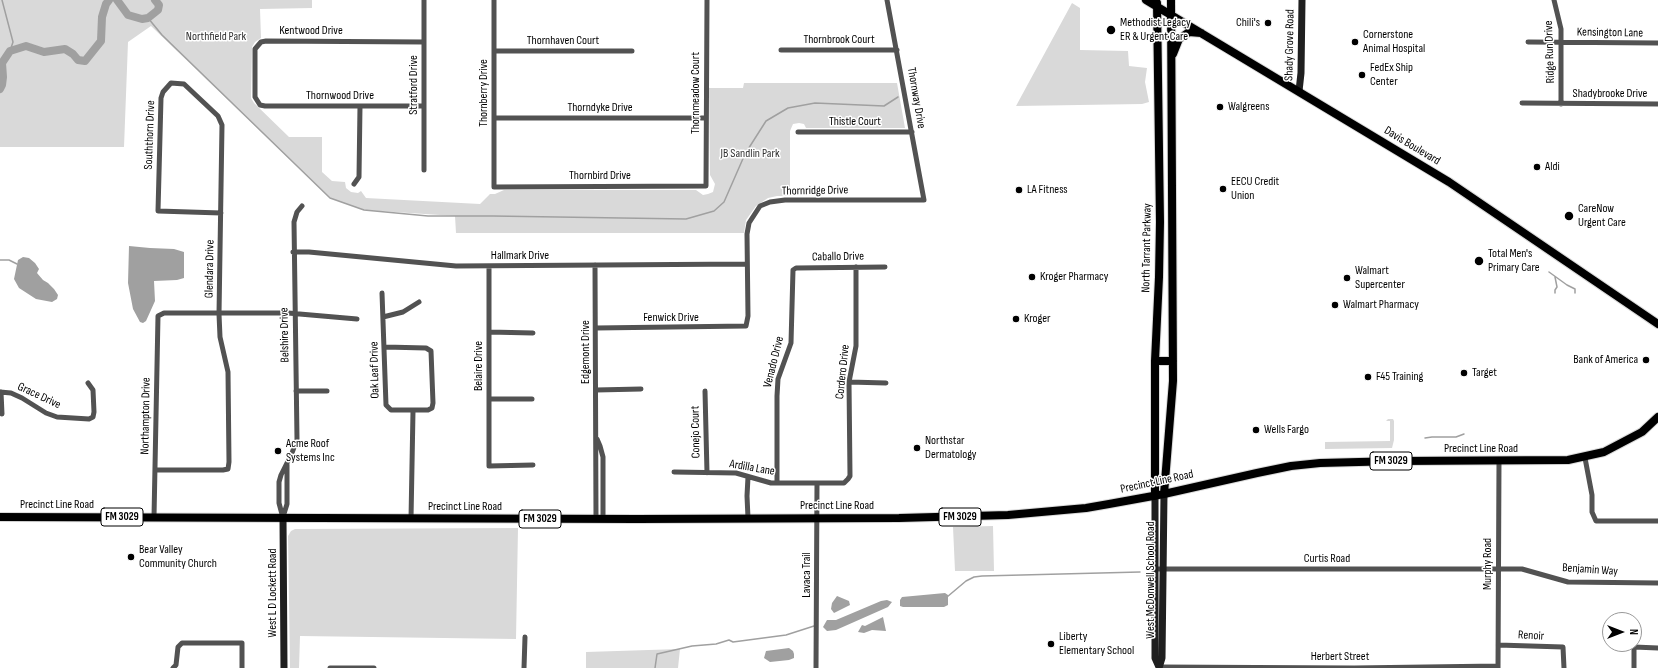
<!DOCTYPE html>
<style>
body{margin:0}
#map{position:relative;width:1658px;height:668px;overflow:hidden;background:#fff;font-family:"Sofia Sans Condensed",sans-serif}
canvas{display:block}
.north{position:absolute;left:1602px;top:612px;width:40px;height:40px;box-sizing:border-box;background:#fff;border:1px solid #999;border-radius:50%;rotate:90deg;font-size:11px;font-weight:700;line-height:16px;text-align:center;color:#000}
.north::after{content:'';display:block;margin:auto;width:14px;height:18px;background:#000;clip-path:polygon(50% 0,100% 100%,50% 72%,0 100%)}
</style>
<div id="map">
<canvas width="1658" height="668"></canvas>
<div class="north">N</div>
</div>
<script>
const g = document.querySelector('canvas').getContext('2d');
g.lineJoin = 'round';
function fillPath(path, color) { g.fillStyle = color; g.fill(path, 'evenodd'); }
const poly = rows => new Path2D(rows.map(r => 'M' + r).join(''));
function strokePath(path, color, width, dash) { g.strokeStyle = color; g.lineWidth = width; g.lineCap = dash ? 'butt' : 'round'; g.setLineDash(dash || []); g.stroke(path); }
function label(font, color, halo, rows, align = 'center') {
  g.font = font + ' "Sofia Sans Condensed",sans-serif'; g.lineWidth = 3; g.setLineDash([]); g.textBaseline = 'middle'; g.strokeStyle = halo; g.fillStyle = color; for (const [text, x, y, turn = 0] of rows) {
    g.save(); g.translate(x, y); g.rotate((+turn || 0) * Math.PI / 180); g.textAlign = isNaN(turn) ? turn : align; if (halo) g.strokeText(text, 0, 0); g.fillText(text, 0, 0); g.restore();
  }
}
const green = poly([
 [0,0,312,0,312,8,260,9,261,38,255,42,252,47,251,98,254,103,289,137,322,137,322,172,332,181,345,182,346,188,351,192,358,193,361,191,366,198,480,204,490,194,495,194,504,190,696,190,703,195,708,194,713,192,715,184,710,175,709,88,743,88,744,83,897,83,905,128,806,128,804,124,799,123,793,124,790,131,790,196,777,196,768,198,756,206,746,220,744,233,456,233,455,216,364,210,330,198,151,26,128,42,124,147,0,147],
 [1072,3,1080,8,1080,50,1128,51,1129,66,1147,68,1145,82,1149,102,1142,104,1016,106],
 [1388,419,1393,419,1394,421,1394,440,1392,448,1325,449,1325,442,1390,441,1390,421,1386,421],
 [993,526,994,571,955,571,953,527],
 [518,528,516,639,300,636,299,668,290,668,288,536,291,531,295,529],
 [680,649,678,668,586,668,586,652]
]);
const water = poly([
 [129,246,150,248,174,249,184,252,184,278,177,280,154,281,155,301,146,321,143,323,140,322,133,309,128,283],
 [23,257,29,258,35,263,39,269,37,273,43,280,48,283,54,289,58,295,57,299,52,302,36,299,19,288,14,279,18,260],
 [945,593,948,595,948,605,944,607,903,607,900,606,900,600,902,597],
 [837,596,849,601,850,605,834,613,831,609,832,603],
 [887,600,892,602,888,607,836,630,827,631,823,627,827,620,836,620,881,601],
 [883,617,886,631,872,630,864,633,858,632,862,625,865,626],
 [789,648,793,651,794,654,794,658,789,660,770,662,764,658,766,651]
]);
const stream = poly([
 [2,0,13,42,10,51],
 [148,18,162,35,330,198,364,210,428,216,493,216,686,219,714,211,724,202,745,154,766,121,788,108,815,103,884,106,898,97],
 [0,260,9,260,17,264],
 [1549,272,1567,285,1575,289,1575,293],
 [1555,293,1555,290,1557,287,1555,277],
 [1425,438,1432,437,1456,437,1464,434],
 [947,597,966,581,974,577,982,576,1140,572],
 [655,668,657,654,692,646,716,644,729,640,733,642,786,635,814,626]
]);
const river = poly([
 [117,0,128,15,142,19,148,18,158,10,159,5,155,0],
 [0,89,2,85,3,77,2,63,10,51,26,46,44,52,65,49,73,54,78,60,85,61,101,41,102,17,106,4,109,0]
]);
const street = poly([
 [424,0,424,170],
 [494,0,494,187,706,186,707,0],
 [1554,0,1561,29,1561,104],
 [424,42,266,41,261,42,255,49,255,97,260,105,265,106,424,106],
 [1528,42,1658,43],
 [781,50,897,50],
 [494,51,632,51],
 [1522,103,1658,104],
 [494,118,706,118],
 [798,132,912,132],
 [354,184,359,177,360,106],
 [293,252,309,252,456,266,747,264],
 [595,265,596,518],
 [489,266,489,466,533,465],
 [382,293,386,405,391,410,428,410,432,408,433,403,431,351,426,348,385,347],
 [383,317,403,312,419,302],
 [596,328,746,326,748,316,747,234,749,223,760,206,770,202,785,200,924,200,887,0],
 [489,332,533,333],
 [849,382,886,383],
 [596,390,641,389],
 [296,391,327,391],
 [705,391,707,473],
 [0,392,11,393,22,398,46,413,57,417,89,419,93,417,94,412,93,390,88,383],
 [1,392,2,414],
 [489,399,532,399],
 [597,439,600,446,603,457,603,518],
 [1585,458,1592,495,1592,512,1596,521,1658,521],
 [155,470,223,470,228,469,229,462,228,372,220,337,219,314,222,125,218,116,184,84,171,83,163,92,161,98,158,211,221,213],
 [674,472,736,473,771,483,844,483,848,479,850,476,849,382,856,346,856,267],
 [777,483,777,396,778,379,791,343,793,270,796,268,885,267],
 [154,517,158,316,164,313,288,313,357,319],
 [283,517,287,504,287,465],
 [283,518,279,503,279,482,281,475,292,453,297,439,294,222,297,212,302,206],
 [748,518,747,496,748,477],
 [411,519,413,411],
 [1156,569,1522,569,1568,582,1658,583],
 [1498,645,1563,647,1564,668],
 [1159,667,1354,668,1498,666],
 [173,668,176,665,178,647,182,643,242,643,242,668],
 [330,668,374,668],
 [524,668,525,637],
 [816,668,817,483],
 [1498,668,1499,461],
 [1634,668,1634,647,1658,648]
]);
const secondary = poly([
 [1299,91,1301,73,1302,0],
 [1155,496,1155,658,1159,667],
 [283,518,284,668],
 [1159,668,1162,658,1164,494]
]);
const primary = poly([
 [1146,0,1449,182,1658,324],
 [1173,54,1179,39,1189,32,1201,33],
 [1155,361,1173,361],
 [1164,494,1173,381,1171,0],
 [1155,496,1155,361,1159,277,1160,222,1157,3],
 [0,517,637,519,899,518,1008,515,1086,508,1109,504,1164,494,1257,473,1291,466,1320,463,1398,461,1568,460,1604,452,1642,432,1658,417]
]);
const markers = [
 [1268,23,4,"#000"],
 [1111,30,5,"#000"],
 [1355,42,4,"#000"],
 [1362,75,4,"#000"],
 [1220,107,4,"#000"],
 [1537,167,4,"#000"],
 [1223,189,4,"#000"],
 [1019,190,4,"#000"],
 [1569,216,5,"#000"],
 [1479,261,5,"#000"],
 [1032,277,4,"#000"],
 [1347,278,4,"#000"],
 [1335,305,4,"#000"],
 [1016,319,4,"#000"],
 [1646,360,4,"#000"],
 [1464,373,4,"#000"],
 [1368,377,4,"#000"],
 [1256,430,4,"#000"],
 [917,448,4,"#000"],
 [278,451,4,"#000"],
 [131,557,4,"#000"],
 [1051,644,4,"#000"]
];
const shields = [
 [1391,461,42],
 [122,517,42],
 [960,517,42],
 [540,519,42]
];
const shieldNames = [
 ["FM 3029",1391,461],
 ["FM 3029",122,517],
 ["FM 3029",960,517],
 ["FM 3029",540,519]
];
const poiNames = [
 ["Methodist Legacy",1120,23],
 ["ER & Urgent Care",1120,37],
 ["Chili's",1260,23,"right"],
 ["Cornerstone",1363,35],
 ["Animal Hospital",1363,49],
 ["FedEx Ship",1370,68],
 ["Center",1370,82],
 ["Walgreens",1228,107],
 ["Aldi",1545,167],
 ["EECU Credit",1231,182],
 ["Union",1231,196],
 ["LA Fitness",1027,190],
 ["CareNow",1578,209],
 ["Urgent Care",1578,223],
 ["Total Men's",1488,254],
 ["Primary Care",1488,268],
 ["Walmart",1355,271],
 ["Supercenter",1355,285],
 ["Kroger Pharmacy",1040,277],
 ["Walmart Pharmacy",1343,305],
 ["Kroger",1024,319],
 ["Bank of America",1638,360,"right"],
 ["Target",1472,373],
 ["F45 Training",1376,377],
 ["Wells Fargo",1264,430],
 ["Northstar",925,441],
 ["Dermatology",925,455],
 ["Acme Roof",286,444],
 ["Systems Inc",286,458],
 ["Bear Valley",139,550],
 ["Community Church",139,564],
 ["Liberty",1059,637],
 ["Elementary School",1059,651]
];
const streetNames = [
 ["Kentwood Drive",311,31],
 ["Kensington Lane",1610,33,1],
 ["Thornbrook Court",839,40],
 ["Thornhaven Court",563,41],
 ["Shady Grove Road",1290,45,-89],
 ["Ridge Run Drive",1550,52,-92],
 ["Stratford Drive",414,85,-90],
 ["Thornberry Drive",484,93,-90],
 ["Thornmeadow Court",696,93,-90],
 ["Shadybrooke Drive",1610,94],
 ["Thornwood Drive",340,96],
 ["Thornway Drive",916,98,80],
 ["Thorndyke Drive",600,108],
 ["Thistle Court",855,122],
 ["Souththorn Drive",150,135,-88],
 ["Davis Boulevard",1412,146,31],
 ["Thornbird Drive",600,176],
 ["Thornridge Drive",815,191,-1],
 ["North Tarrant Parkway",1147,248,-89],
 ["Hallmark Drive",520,256],
 ["Caballo Drive",838,257,-1],
 ["Glendara Drive",210,269,-89],
 ["Fenwick Drive",671,318],
 ["Belshire Drive",285,335,-91],
 ["Edgemont Drive",586,352,-90],
 ["Venado Drive",774,362,-76],
 ["Belaire Drive",479,366,-90],
 ["Oak Leaf Drive",375,370,-91],
 ["Cordero Drive",843,372,-84],
 ["Grace Drive",39,396,25],
 ["Northampton Drive",146,416,-89],
 ["Conejo Court",696,432,-91],
 ["Precinct Line Road",1481,449],
 ["Ardilla Lane",752,468,10],
 ["Precinct Line Road",1157,482,-12],
 ["Precinct Line Road",57,505],
 ["Precinct Line Road",837,506],
 ["Precinct Line Road",465,507],
 ["Curtis Road",1327,559],
 ["Murphy Road",1488,564,-90],
 ["Benjamin Way",1590,570,4],
 ["Lavaca Trail",807,575,-90],
 ["West McDonwell School Road",1151,580,-90],
 ["West L D Lockett Road",273,593,-90],
 ["Renoir",1531,636,3],
 ["Herbert Street",1340,657]
];
const parkNames = [
 ["Northfield Park",216,37],
 ["JB Sandlin Park",750,154]
];
fillPath(green, '#d9d9d9');
fillPath(water, '#a0a0a0');
strokePath(stream, '#a0a0a0', 1.5);
strokePath(river, '#a0a0a0', 8);
strokePath(primary, '#dbdbdb', 10);
strokePath(street, '#525252', 5);
strokePath(secondary, '#1f1f1f', 7);
strokePath(primary, '#000', 8);
for (const [x, y, r, color] of markers) { const dot = new Path2D(); dot.arc(x, y, r, 0, 2 * Math.PI); g.fillStyle = color; g.fill(dot); strokePath(dot, '#fff', 1.5); }
for (const [x, y, w] of shields) { const box = new Path2D(); box.roundRect(x - w / 2, y - 9, w, 18, 3); g.fillStyle = '#fff'; g.fill(box); strokePath(box, '#000', 1); }
label('bold 11px', '#000', null, shieldNames);
label('12px', '#000', '#fff', poiNames, 'left');
label('12px', '#000', '#fff', streetNames);
label('12px', '#303030', '#fff', parkNames);
</script>
